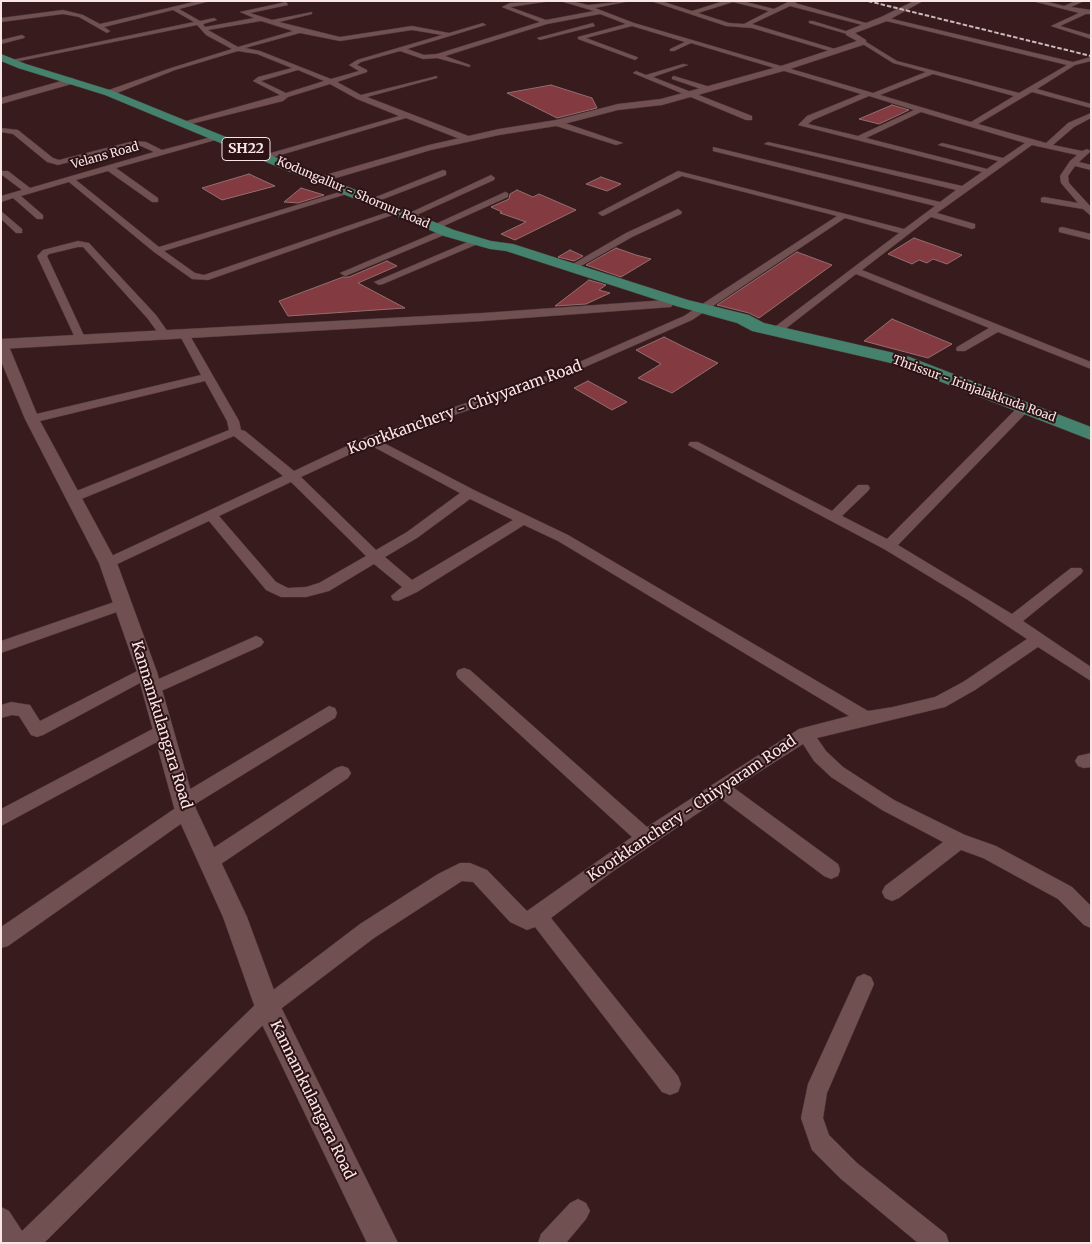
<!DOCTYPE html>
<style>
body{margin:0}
#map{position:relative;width:1092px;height:1244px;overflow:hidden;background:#371b1d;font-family:Merriweather,serif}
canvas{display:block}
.frame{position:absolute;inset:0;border:2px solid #f9e5e6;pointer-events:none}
</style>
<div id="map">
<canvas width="1092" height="1244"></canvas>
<div class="frame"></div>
</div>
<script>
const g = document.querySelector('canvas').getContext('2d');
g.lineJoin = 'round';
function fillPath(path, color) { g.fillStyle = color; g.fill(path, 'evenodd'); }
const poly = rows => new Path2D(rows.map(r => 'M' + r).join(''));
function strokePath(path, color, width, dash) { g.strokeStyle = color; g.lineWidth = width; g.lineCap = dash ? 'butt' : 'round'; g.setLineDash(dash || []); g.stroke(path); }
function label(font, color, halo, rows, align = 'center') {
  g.font = font + ' Merriweather,serif'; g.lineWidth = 4; g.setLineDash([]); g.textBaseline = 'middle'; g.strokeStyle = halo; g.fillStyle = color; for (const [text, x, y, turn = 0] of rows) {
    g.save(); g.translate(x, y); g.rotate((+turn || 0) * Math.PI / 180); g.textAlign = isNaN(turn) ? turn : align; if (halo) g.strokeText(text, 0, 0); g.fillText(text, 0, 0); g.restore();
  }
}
const building = poly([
 [551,85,592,98,597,108,557,118,507,93,551,85],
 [892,105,909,110,879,124,859,119,892,105],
 [249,174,275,186,222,200,202,188,249,174],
 [601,177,621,184,607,191,586,184,601,177],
 [301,188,324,195,298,203,284,202,301,188],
 [517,190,533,197,539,194,576,210,515,240,501,234,526,222,500,213,502,212,491,207,509,199,510,194,517,190],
 [914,238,962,255,947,264,933,259,927,263,919,260,912,264,888,254,914,238],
 [616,248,636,255,651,259,621,277,586,265,616,248],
 [570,250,583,256,574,261,558,257,570,250],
 [797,252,832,265,759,318,749,313,717,305,797,252],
 [387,261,397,266,358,283,405,308,288,316,279,301,343,277,349,277,387,261],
 [589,280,606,285,599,290,610,293,586,304,555,306,589,280],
 [892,319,952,344,928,358,864,341,892,319],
 [664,337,686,348,718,363,672,393,638,378,661,364,636,350,664,337],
 [588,381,627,402,612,410,574,388,588,381]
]);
const minor = poly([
 [198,1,210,1,179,9,200,21,214,18,217,20,203,24,205,27,254,18,240,12,286,2,288,5,250,13,272,20,312,12,312,14,279,22,340,37,412,26,449,33,483,23,486,25,407,49,424,55,437,54,540,22,502,7,510,3,551,1,510,7,546,20,594,11,560,1,571,1,588,5,630,1,595,8,634,23,873,93,926,72,893,63,861,43,860,42,863,40,897,61,1019,93,1067,65,882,20,884,17,1073,62,1091,57,1091,61,1075,65,1037,89,1091,104,1091,108,1032,92,978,124,1046,143,1068,123,1091,113,1091,118,1074,127,1053,145,1082,151,1087,149,1091,151,1079,162,1091,165,1091,170,1075,166,1068,176,1069,183,1091,207,1091,216,1083,209,1041,202,1041,198,1044,197,1078,203,1061,183,1060,176,1070,161,1077,155,1032,145,937,213,975,224,975,228,972,229,931,217,862,270,1091,362,1091,369,998,332,965,351,957,351,956,349,957,347,989,328,856,274,780,333,772,333,771,331,772,329,899,233,845,218,692,320,560,378,380,441,474,490,568,535,868,711,893,707,935,697,963,682,1027,639,968,600,884,549,688,445,690,442,698,442,832,511,858,485,868,485,870,488,868,491,842,516,887,539,1020,405,1028,405,1030,408,1028,411,898,545,1012,614,1071,568,1081,568,1083,571,1081,574,1023,621,1091,667,1091,681,1038,647,975,690,945,707,817,738,826,751,843,767,894,800,965,835,996,846,1072,887,1091,906,1091,928,1084,925,1058,899,983,858,961,850,899,898,892,901,885,898,882,892,885,886,943,842,882,810,831,777,814,761,803,744,734,788,838,864,840,870,838,876,831,879,824,876,720,798,612,872,551,918,678,1076,681,1084,678,1092,670,1095,662,1092,535,927,527,930,510,922,473,882,462,881,374,938,274,1014,44,1243,2,1243,1,1207,9,1211,22,1231,260,1000,360,924,438,874,460,863,470,863,487,870,527,911,632,837,458,678,456,674,458,670,464,668,470,670,647,827,799,729,849,716,558,541,524,525,417,592,398,601,393,600,391,596,402,587,374,564,329,591,306,597,281,597,266,590,209,521,113,566,103,566,101,563,103,560,283,476,234,436,79,500,69,500,67,497,69,494,229,430,227,421,205,381,32,423,28,422,26,419,28,416,201,375,179,334,184,331,189,334,239,421,241,430,245,431,294,471,366,437,552,374,684,316,837,216,682,176,605,215,602,216,598,213,678,171,904,229,935,206,713,151,713,147,940,202,956,190,764,144,768,142,962,186,982,172,798,125,807,116,861,94,691,43,674,51,670,51,670,49,685,42,632,26,586,38,637,57,638,58,635,60,578,39,578,37,626,24,600,14,547,24,445,56,470,65,470,67,437,58,423,59,400,51,361,62,357,65,367,70,367,72,337,82,361,95,437,76,437,78,367,97,471,137,471,141,465,141,406,118,267,159,263,157,264,155,399,116,357,99,330,84,288,97,283,101,183,126,183,122,280,95,253,81,258,77,292,68,257,54,238,51,175,70,112,95,106,95,106,91,171,68,232,49,206,35,197,25,10,63,7,61,194,22,173,10,104,27,110,31,107,33,79,17,63,14,1,22,1,18,63,10,83,15,100,24,198,1],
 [261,21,293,31,238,47,208,30,261,21],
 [412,30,442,35,357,60,349,65,359,71,331,79,260,51,245,48,300,33,340,41,412,30],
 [298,70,324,81,286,93,261,81,298,70],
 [933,74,1014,96,971,122,880,95,933,74],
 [869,96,914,110,858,136,808,124,813,120,869,96],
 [921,112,1025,143,1003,158,942,143,938,145,998,161,987,169,866,138,921,112],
 [370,445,460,493,407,532,376,550,301,477,370,445],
 [291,482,366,556,319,583,306,587,288,588,276,582,219,516,291,482],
 [470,499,513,520,412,580,385,557,417,538,470,499],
 [651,1,661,1,692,11,724,1,742,1,774,9,790,1,798,1,795,3,873,25,870,27,790,6,752,24,835,49,835,51,833,52,752,28,726,26,651,1],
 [733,2,769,11,744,24,729,23,698,13,733,2],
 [1032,1,1044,1,1064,6,1076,1,1084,1,1071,7,1091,10,1091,14,1086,14,1060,26,1091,35,1091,39,1051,26,1079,13,1032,1],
 [809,21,813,21,852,33,847,34,809,23,809,21],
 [593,23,595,26,540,40,537,38,593,23],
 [22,35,25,37,24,38,1,44,1,40,22,35],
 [683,64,688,65,653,77,752,116,752,120,746,120,633,73,636,71,646,75,683,64],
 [674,76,710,87,711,89,707,91,672,79,672,77,674,76],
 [553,121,559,121,623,143,616,145,553,125,553,121],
 [1,128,18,130,53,158,59,160,134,141,146,142,162,150,219,135,219,139,116,168,158,198,158,202,152,202,108,171,76,180,159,247,346,190,353,192,164,251,195,273,204,275,394,210,397,209,401,212,208,280,192,279,154,252,69,182,21,196,43,215,43,219,37,219,13,198,1,202,1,196,22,190,2,175,2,171,8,171,30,188,154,152,141,146,134,145,58,165,47,162,13,134,1,132,1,128],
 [443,170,446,171,446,175,373,203,366,201,443,170],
 [491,175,495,178,494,180,410,218,407,219,403,216,491,175],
 [505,192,508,193,508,197,437,229,431,229,429,227,505,192],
 [678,209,682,212,681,214,632,237,574,270,568,270,566,268,626,233,678,209],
 [1,211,22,229,22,233,16,233,1,219,1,211],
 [1062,227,1091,234,1091,240,1059,232,1059,228,1062,227],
 [446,228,449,229,449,233,348,275,345,276,340,273,446,228],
 [477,238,482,241,480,243,383,284,379,285,374,282,477,238],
 [78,241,89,243,156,315,170,335,169,337,161,337,148,319,83,247,78,247,49,254,47,256,86,340,81,343,77,342,37,256,43,250,78,241],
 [123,599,128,600,130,604,128,608,1,653,1,641,123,599],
 [256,636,261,638,264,642,261,646,157,693,151,695,145,693,143,689,145,685,256,636],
 [147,666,153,668,155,672,153,676,43,735,37,737,31,735,19,716,12,715,1,718,1,705,11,702,30,705,40,721,147,666],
 [329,706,335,708,337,713,335,718,192,806,195,811,192,816,8,946,1,948,1,927,177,807,174,802,177,797,329,706],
 [162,724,168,726,170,731,168,736,1,826,1,809,162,724],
 [1091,753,1091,767,1084,768,1078,766,1075,761,1078,756,1091,753],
 [342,766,348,768,351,773,348,778,218,866,211,868,204,866,202,860,204,854,336,768,342,766],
 [864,974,871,977,874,984,827,1093,823,1118,829,1135,857,1163,946,1234,949,1243,918,1243,841,1179,812,1150,801,1118,808,1084,857,977,864,974],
 [578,1199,586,1203,590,1211,586,1219,566,1243,538,1243,541,1234,570,1203,578,1199]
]);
const tertiary = poly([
 [914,1,923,1,887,21,855,33,866,40,866,44,787,70,662,105,618,110,556,126,499,135,431,150,319,183,314,180,315,178,429,145,499,129,556,120,618,104,661,99,781,66,857,41,846,35,846,31,881,17,914,1],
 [72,78,76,81,75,83,1,104,1,98,72,78],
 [1,340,8,344,39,419,117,563,157,672,196,809,247,917,278,1001,398,1243,367,1243,258,1016,223,917,175,811,137,672,99,563,25,419,1,361,1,340]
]);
const secondary = poly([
 [666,300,671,301,673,304,671,307,483,321,1,349,1,339,483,313,666,300]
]);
const primary = poly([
 [1,54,26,64,113,91,454,230,491,241,513,244,688,300,749,315,764,323,907,356,1091,427,1091,440,895,364,752,331,737,323,676,306,506,251,490,249,444,236,105,95,18,68,1,61,1,54]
]);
const rail = poly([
 [868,1,1091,56]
]);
const farStreetnames = [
 ["Velans Road",105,156,-16],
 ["Kodungallur - Shornur Road",353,193,23],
 ["Thrissur - Irinjalakkuda Road",974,389,20]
];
const shields = [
 [246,149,48]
];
const shieldNames = [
 ["SH22",246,149]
];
const streetNames = [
 ["Koorkkanchery - Chiyyaram Road",465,408,-20],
 ["Kannamkulangara Road",161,725,73],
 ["Koorkkanchery - Chiyyaram Road",692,809,-34],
 ["Kannamkulangara Road",312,1100,64]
];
fillPath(building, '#843a41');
strokePath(building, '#926f70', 1);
strokePath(minor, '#4d3639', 1);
strokePath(tertiary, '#4d3639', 1);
strokePath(secondary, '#4d3639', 1);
strokePath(primary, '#4d3639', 1);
fillPath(minor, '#705051');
fillPath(tertiary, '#705051');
fillPath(secondary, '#705051');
fillPath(primary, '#45826d');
strokePath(rail, '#ceb9ba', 2, [4.5, 2]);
label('12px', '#f9e5e6', '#2d1214', farStreetnames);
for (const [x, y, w] of shields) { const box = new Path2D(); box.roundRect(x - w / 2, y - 11.5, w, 23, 4); g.fillStyle = '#2d1214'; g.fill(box); strokePath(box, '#f9e5e6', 1); }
label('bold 14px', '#f9e5e6', null, shieldNames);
label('15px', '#f9e5e6', '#2d1214', streetNames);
</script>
